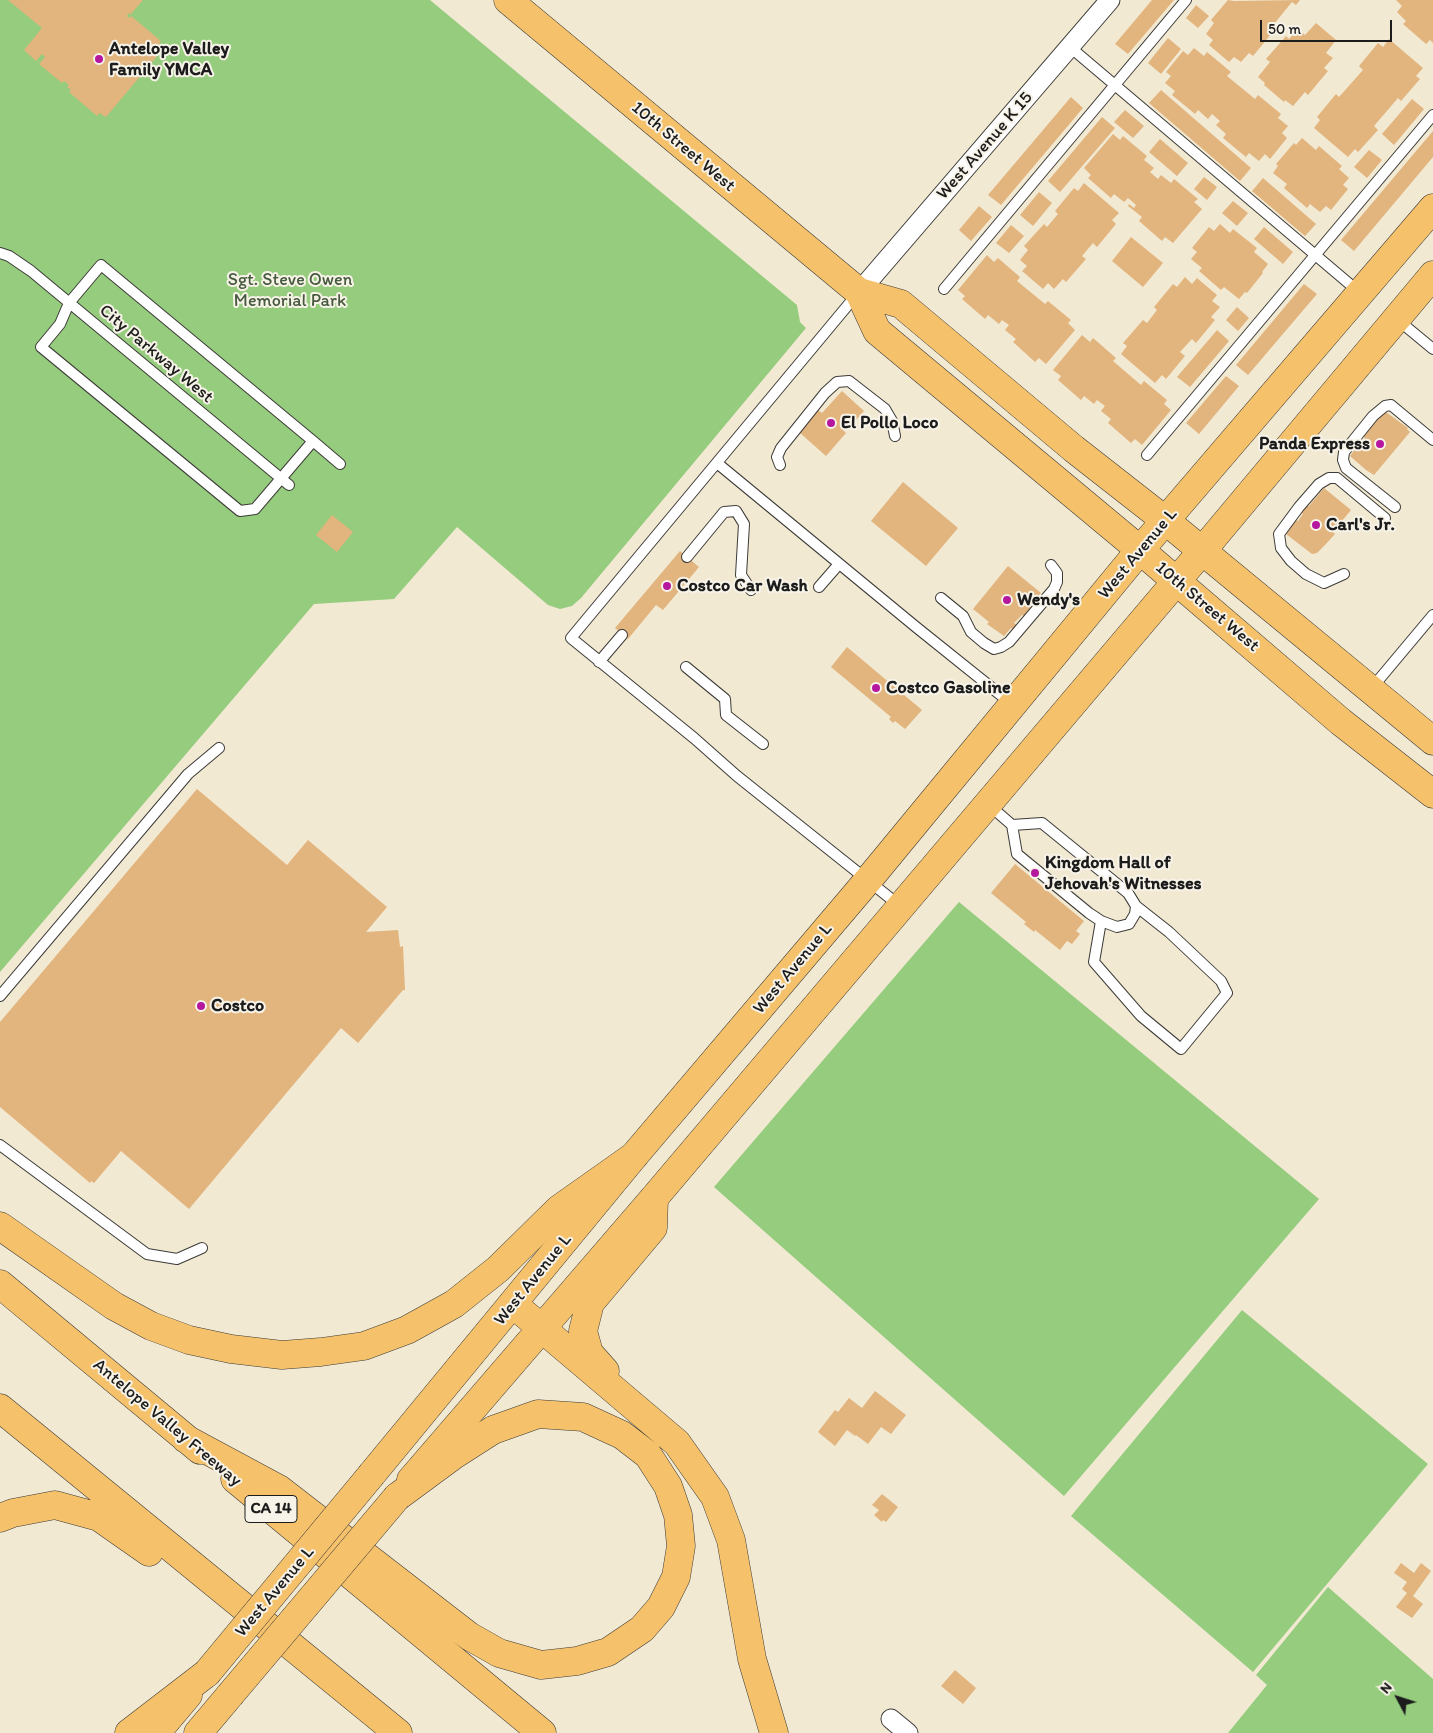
<!DOCTYPE html>
<style>
body{margin:0}
#map{position:relative;width:1433px;height:1733px;overflow:hidden;background:#f2e9d3;font-family:Itim,sans-serif}
canvas{display:block}
.north{position:absolute;left:1373px;top:1673px;width:50px;height:50px;-webkit-text-stroke:4px #f7f3e8;paint-order:stroke;rotate:310deg;font-size:14px;font-weight:700;line-height:20px;text-align:center;color:#1c1c1c}
.north::after{content:'';display:block;margin:auto;width:18px;height:22px;background:#1c1c1c;clip-path:polygon(50% 0,100% 100%,50% 72%,0 100%)}
.scale{position:absolute;left:1260px;top:20px;width:132px;height:22px;box-sizing:border-box;border:2px solid #1c1c1c;border-top:0;padding-left:6px;font-size:15px;line-height:18px;white-space:nowrap;color:#1c1c1c;-webkit-text-stroke:4px #f7f3e8;paint-order:stroke}
</style>
<div id="map">
<canvas width="1433" height="1733"></canvas>
<div class="north">N</div>
<div class="scale">50 m</div>
</div>
<script>
const g = document.querySelector('canvas').getContext('2d');
g.lineJoin = 'round';
function fillPath(path, color) { g.fillStyle = color; g.fill(path, 'evenodd'); }
const poly = rows => new Path2D(rows.map(r => 'M' + r).join(''));
function strokePath(path, color, width, dash) { g.strokeStyle = color; g.lineWidth = width; g.lineCap = dash ? 'butt' : 'round'; g.setLineDash(dash || []); g.stroke(path); }
function label(font, color, halo, rows, align = 'center') {
  g.font = font + ' Itim,sans-serif'; g.lineWidth = 4; g.setLineDash([]); g.textBaseline = 'middle'; g.strokeStyle = halo; g.fillStyle = color; for (const [text, x, y, turn = 0] of rows) {
    g.save(); g.translate(x, y); g.rotate((+turn || 0) * Math.PI / 180); g.textAlign = isNaN(turn) ? turn : align; if (halo) g.strokeText(text, 0, 0); g.fillText(text, 0, 0); g.restore();
  }
}
const green = poly([
 [0,0,430,0,797,305,800,322,806,328,581,598,572,606,560,609,548,605,457,527,394,599,314,604,0,972],
 [959,902,1319,1199,1064,1496,714,1187],
 [1242,1310,1428,1464,1253,1672,1071,1516],
 [1328,1587,1433,1679,1433,1733,1228,1733,1267,1685,1256,1675]
]);
const building = poly([
 [8,0,143,0,130,15,129,13,127,16,129,18,131,16,161,41,159,43,164,48,106,117,99,113,97,116,69,92,71,90,67,87,69,85,64,81,62,83,39,64,45,57,42,54,36,61,24,50,42,28],
 [1152,0,1174,0,1128,54,1115,44],
 [1228,0,1234,1,1300,0,1296,5,1292,2,1269,30,1272,33,1253,56,1249,53,1241,62,1234,57,1229,62,1209,45,1213,40,1206,34,1214,23,1211,20],
 [1396,0,1433,0,1433,43,1430,40,1426,44,1403,24,1406,21,1397,12,1402,6],
 [1196,5,1209,16,1198,28,1186,18],
 [1316,23,1336,40,1326,53,1333,58,1324,68,1328,71,1308,95,1305,92,1293,106,1285,100,1284,102,1264,85,1265,83,1258,77,1270,62,1266,59,1286,36,1289,39,1298,29,1305,35],
 [1168,38,1181,49,1161,74,1148,63],
 [1389,39,1423,68,1416,76,1420,79,1401,101,1398,98,1374,126,1378,130,1358,152,1355,149,1348,157,1314,128,1320,120,1317,117,1336,94,1339,97,1363,70,1359,66,1378,43,1383,47],
 [1194,48,1204,56,1207,52,1231,72,1227,76,1255,99,1258,95,1281,114,1278,118,1288,126,1282,133,1287,138,1270,159,1265,154,1259,161,1249,153,1246,157,1223,138,1226,134,1216,125,1220,121,1212,114,1208,119,1198,110,1195,114,1172,95,1175,91,1165,83,1171,76,1166,72,1183,51,1188,55],
 [1161,90,1251,168,1240,181,1149,103],
 [1071,97,1083,108,1001,205,988,195],
 [1412,99,1424,109,1394,145,1382,134],
 [1125,110,1144,126,1133,138,1114,122],
 [1102,117,1115,128,1060,192,1048,181],
 [1433,131,1433,157,1354,251,1341,240],
 [1113,134,1120,140,1123,136,1147,156,1144,160,1154,168,1150,172,1158,179,1161,175,1171,183,1174,179,1198,199,1194,202,1202,209,1173,243,1165,237,1162,241,1139,221,1142,217,1128,206,1129,204,1134,208,1136,205,1128,198,1124,202,1114,194,1111,198,1088,178,1091,175,1084,168],
 [1302,138,1316,150,1319,146,1342,166,1339,169,1349,178,1343,185,1348,189,1331,210,1326,206,1320,212,1310,204,1307,208,1284,188,1287,184,1273,173,1278,166,1276,164,1294,143,1296,145],
 [1160,139,1188,163,1177,176,1149,152],
 [1369,150,1382,160,1367,178,1354,167],
 [1204,177,1217,187,1207,200,1194,189],
 [1263,178,1316,224,1305,236,1252,191],
 [1084,183,1119,213,1112,220,1116,224,1097,247,1093,243,1082,256,1086,259,1066,282,1063,279,1054,289,1048,283,1043,289,1022,271,1027,266,1020,260,1028,250,1024,246,1044,224,1047,227,1058,214,1055,211,1074,188,1078,191],
 [1039,192,1052,203,1033,226,1020,215],
 [1233,201,1248,213,1237,226,1222,213],
 [979,206,992,217,971,241,959,230],
 [1220,224,1230,233,1233,229,1257,248,1254,252,1268,264,1262,272,1263,273,1247,293,1245,292,1239,299,1224,287,1221,290,1199,271,1202,268,1191,259,1197,252,1192,248,1209,227,1214,231],
 [1011,225,1024,236,1009,253,996,243],
 [1264,227,1293,252,1283,264,1254,239],
 [1131,237,1163,263,1143,287,1112,261],
 [987,255,994,262,998,258,1020,277,1017,281,1045,304,1048,301,1071,320,1068,323,1075,330,1046,364,1039,358,1035,362,1013,342,1016,339,1005,330,1009,325,1002,320,999,324,988,315,985,319,962,299,965,296,958,290],
 [1185,277,1192,284,1197,278,1217,295,1212,301,1220,307,1211,317,1215,320,1196,343,1192,339,1180,352,1185,356,1166,379,1162,375,1155,383,1121,354,1127,346,1123,343,1143,320,1147,323,1157,310,1154,307,1173,284,1177,287],
 [1304,284,1317,294,1248,375,1236,365],
 [1237,307,1249,318,1238,331,1226,320],
 [1217,330,1229,341,1190,387,1177,377],
 [1082,335,1090,342,1093,338,1116,358,1113,361,1141,385,1144,381,1167,400,1164,404,1171,410,1142,445,1135,439,1131,443,1108,423,1111,419,1101,411,1105,406,1097,400,1094,404,1084,396,1081,400,1058,380,1061,376,1053,370],
 [1226,376,1239,386,1199,434,1186,423],
 [842,391,864,411,850,427,845,424,842,429,846,433,826,456,800,433,818,410,822,413],
 [1383,410,1408,428,1407,429,1410,432,1374,475,1366,470,1350,456,1363,439,1364,440,1365,438,1362,436],
 [903,482,958,528,926,566,871,521],
 [1324,488,1351,510,1333,532,1335,534,1325,545,1317,553,1312,554,1286,534,1296,520,1298,521,1303,514,1301,513,1303,511,1302,510,1306,506,1309,506],
 [332,515,353,532,337,552,316,535],
 [680,551,699,567,663,610,656,605,628,639,615,628],
 [1008,566,1041,593,1029,605,1031,607,1024,616,1022,615,1014,623,1017,625,1013,630,1011,628,1004,636,987,624,989,622,973,609],
 [847,647,922,710,905,729,895,721,893,723,889,719,891,717,831,667],
 [197,789,287,865,308,840,387,907,366,932,398,930,400,947,403,946,405,990,403,990,358,1043,341,1028,189,1209,121,1151,94,1183,91,1181,90,1183,0,1107,0,1022],
 [1015,864,1084,921,1076,931,1080,934,1072,944,1067,941,1060,950,1035,930,1034,932,1024,924,1026,922,991,893],
 [875,1391,906,1415,891,1434,881,1427,868,1444,856,1435,855,1436,847,1430,835,1446,818,1432,835,1410,838,1412,849,1398,862,1408],
 [882,1494,898,1507,886,1522,883,1520,882,1522,874,1515,879,1510,872,1505],
 [1401,1563,1414,1573,1421,1563,1431,1571,1413,1596,1423,1604,1412,1618,1396,1607,1407,1593,1402,1589,1407,1582,1394,1573],
 [955,1670,976,1688,963,1704,941,1686]
]);
const lane = poly([
 [1070,47,1359,292],
 [0,253,9,256,31,271,289,485],
 [101,265,313,441,255,509,240,511,41,347,60,324,69,303,101,265],
 [944,289,1186,0],
 [858,293,571,638,694,738,737,776,900,906],
 [1398,320,1433,349],
 [313,441,340,464],
 [1147,455,1433,115],
 [717,463,916,627,1012,704],
 [780,465,777,457,781,448,825,393,837,382,849,381,885,409,892,421,895,436],
 [1395,507,1346,468,1343,460,1344,452,1373,416,1385,406,1391,405,1433,440],
 [687,557,724,512,736,511,744,524,741,575,751,590],
 [1344,574,1324,583,1306,574,1291,561,1281,548,1279,534,1299,507,1319,484,1329,478,1337,478,1385,518],
 [819,587,839,564],
 [941,598,963,616,971,632,984,643,994,649,1001,647,1009,642,1054,589,1057,582,1057,573,1051,565],
 [599,662,622,635],
 [686,667,725,699,726,715,763,744],
 [1371,689,1433,615],
 [989,805,1012,825,1017,854,1089,913,1101,921,1117,927,1129,924,1135,914,1136,906],
 [1012,825,1042,823,1128,893,1136,906,1169,932,1221,981,1227,993,1181,1049,1141,1016,1094,962,1101,921],
 [0,996,188,774,219,748],
 [0,1145,147,1254,177,1259,202,1248]
]);
const street = poly([
 [859,292,1110,0],
 [891,1719,908,1733]
]);
const primary = poly([
 [508,0,859,292,901,304,1074,449,1166,521,1433,741],
 [859,292,877,331,1140,550,1341,722,1433,794],
 [372,1474,634,1156,869,879,1140,550,1433,208],
 [411,1480,654,1198,1202,551,1433,275],
 [156,1733,188,1695],
 [198,1733,230,1695]
]);
const highway = poly([
 [0,1226,114,1306,151,1326,189,1340,231,1349,282,1355,321,1352,364,1346,407,1330,454,1304,498,1269,559,1209,634,1156],
 [0,1284,200,1450],
 [513,1304,677,1443,715,1497,731,1540,752,1659,774,1733],
 [605,1371,589,1353,583,1331,590,1303,653,1228,654,1198],
 [0,1408,398,1733],
 [186,1439,279,1489,469,1636,499,1653,541,1665,577,1661,608,1652,642,1629,661,1607,676,1577,681,1546,678,1515,668,1486,648,1455,622,1435,583,1417,538,1414,493,1430,454,1455,397,1497],
 [235,1479,542,1733],
 [0,1518,13,1513,55,1505,99,1517,149,1552],
 [129,1733,207,1673]
]);
const primaryBridge = poly([
 [207,1673,372,1474],
 [230,1695,397,1497]
]);
const markers = [
 [99,59,5,"#b5179e"],
 [831,423,5,"#b5179e"],
 [1380,444,5,"#b5179e"],
 [1316,525,5,"#b5179e"],
 [667,586,5,"#b5179e"],
 [1007,600,5,"#b5179e"],
 [876,688,5,"#b5179e"],
 [1035,873,5,"#b5179e"],
 [201,1006,5,"#b5179e"]
];
const shields = [
 [271,1509,52]
];
const shieldNames = [
 ["CA 14",271,1509]
];
const poiNames = [
 ["Antelope Valley",109,49],
 ["Family YMCA",109,70],
 ["El Pollo Loco",841,423],
 ["Panda Express",1370,444,"right"],
 ["Carl's Jr.",1326,525],
 ["Costco Car Wash",677,586],
 ["Wendy's",1017,600],
 ["Costco Gasoline",886,688],
 ["Kingdom Hall of",1045,863],
 ["Jehovah's Witnesses",1045,884],
 ["Costco",211,1006]
];
const streetNames = [
 ["West Avenue K 15",985,146,-49],
 ["10th Street West",683,147,40],
 ["City Parkway West",156,354,40],
 ["West Avenue L",1138,554,-50],
 ["10th Street West",1207,607,40],
 ["West Avenue L",793,969,-50],
 ["West Avenue L",533,1280,-51],
 ["Antelope Valley Freeway",167,1423,40],
 ["West Avenue L",275,1592,-50]
];
const parkNames = [
 ["Sgt. Steve Owen",290,280],
 ["Memorial Park",290,301]
];
fillPath(green, '#95cc7e');
fillPath(building, '#e2b47e');
strokePath(lane, '#3c3b37', 12);
strokePath(street, '#3c3b37', 21);
strokePath(primary, '#3c3b37', 29);
strokePath(highway, '#3c3b37', 29);
strokePath(lane, '#fff', 10);
strokePath(street, '#fff', 19);
strokePath(primary, '#f5c16b', 28);
strokePath(highway, '#f5c16b', 28);
strokePath(primaryBridge, '#3c3b37', 29, []);
strokePath(primaryBridge, '#f5c16b', 28);
for (const [x, y, r, color] of markers) { const dot = new Path2D(); dot.arc(x, y, r, 0, 2 * Math.PI); g.fillStyle = color; g.fill(dot); strokePath(dot, '#f7f3e8', 2); }
for (const [x, y, w] of shields) { const box = new Path2D(); box.roundRect(x - w / 2, y - 13.5, w, 27, 4); g.fillStyle = '#f7f3e8'; g.fill(box); strokePath(box, '#1c1c1c', 1); }
label('bold 16px', '#1c1c1c', null, shieldNames);
label('bold 18px', '#1c1c1c', '#f7f3e8', poiNames, 'left');
label('18px', '#1c1c1c', '#f7f3e8', streetNames);
label('18px', '#465a3e', '#f7f3e8', parkNames);
</script>
